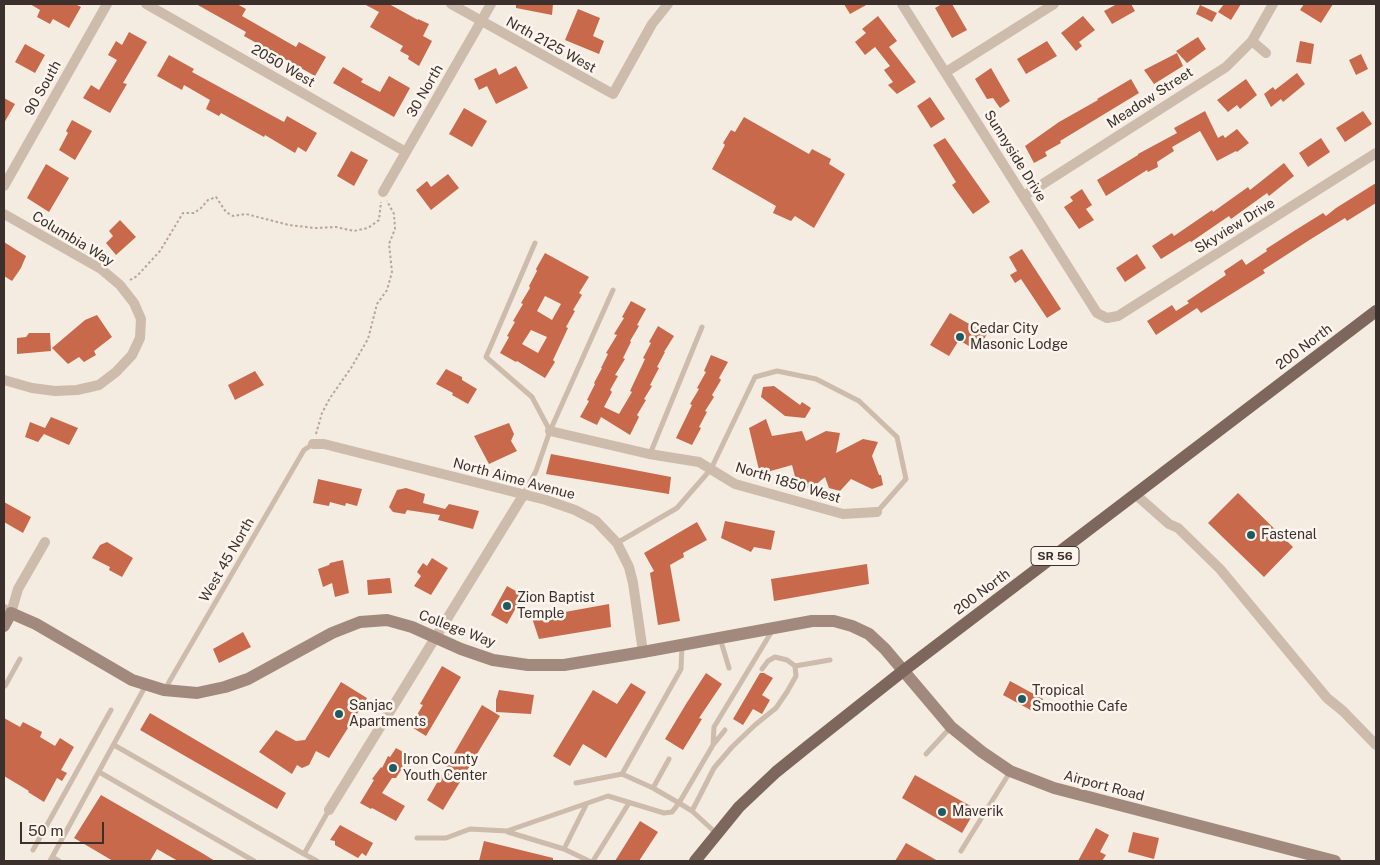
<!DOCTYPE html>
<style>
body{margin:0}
#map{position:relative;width:1380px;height:865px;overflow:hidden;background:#f4ebe1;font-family:"Public Sans",sans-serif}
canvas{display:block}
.frame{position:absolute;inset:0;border:5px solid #3b302b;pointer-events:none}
.scale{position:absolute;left:20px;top:822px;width:84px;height:22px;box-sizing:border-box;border:2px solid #3b302b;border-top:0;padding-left:6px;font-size:15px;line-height:18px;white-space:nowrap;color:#3b302b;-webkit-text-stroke:4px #fbf5ee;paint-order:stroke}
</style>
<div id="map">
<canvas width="1380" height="865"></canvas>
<div class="frame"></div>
<div class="scale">50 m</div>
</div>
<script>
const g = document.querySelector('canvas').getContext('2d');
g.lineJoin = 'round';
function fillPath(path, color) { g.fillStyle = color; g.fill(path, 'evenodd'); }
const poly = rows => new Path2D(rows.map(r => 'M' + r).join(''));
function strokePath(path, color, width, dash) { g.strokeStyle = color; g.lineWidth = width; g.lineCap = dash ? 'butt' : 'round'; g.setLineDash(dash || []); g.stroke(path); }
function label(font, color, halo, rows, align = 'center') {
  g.font = font + ' "Public Sans",sans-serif'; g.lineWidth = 5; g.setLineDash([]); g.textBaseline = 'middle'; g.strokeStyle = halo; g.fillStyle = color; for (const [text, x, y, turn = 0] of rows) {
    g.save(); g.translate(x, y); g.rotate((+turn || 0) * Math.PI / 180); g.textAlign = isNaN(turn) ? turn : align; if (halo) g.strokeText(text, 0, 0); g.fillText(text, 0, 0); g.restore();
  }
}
const building = poly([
 [30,4,75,4,81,7,69,28,53,19,50,24,37,17,40,10],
 [196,4,237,4,246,9,242,16,296,47,299,42,326,57,315,76,244,36,246,32],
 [364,4,389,4,418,20,418,19,429,24,423,36,432,41,419,66,408,59,409,56,400,51,403,46,370,27,379,12],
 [516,4,553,4,552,15,516,8],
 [844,4,868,4,850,14],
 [942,4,952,4,967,30,952,38,935,8],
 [1117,4,1131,4,1135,11,1112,24,1104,11],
 [1224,4,1241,4,1231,20,1218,12],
 [1304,4,1333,4,1321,23,1300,10],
 [1200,5,1217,13,1212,22,1196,14],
 [578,9,600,18,593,36,604,41,599,54,565,40],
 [878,16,897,41,889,47,916,82,897,94,888,85,893,82,884,70,890,66,875,47,865,55,855,42,866,33,862,29],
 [1083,16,1095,30,1079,42,1082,46,1076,51,1061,33],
 [129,32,147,42,123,83,127,84,110,113,83,98,91,85,99,90,117,60,108,55,116,41,122,45],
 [1198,37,1206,49,1187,63,1176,51],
 [1047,41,1057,56,1026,74,1017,59],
 [1300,41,1314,44,1311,64,1296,62],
 [25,44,45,55,35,73,15,62],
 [1177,53,1183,66,1154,84,1144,70],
 [1361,54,1368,69,1356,75,1349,60],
 [169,55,194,69,192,72,284,122,287,116,317,133,306,152,298,147,295,153,265,135,264,137,221,113,219,116,206,109,210,100,184,85,182,90,157,76],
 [516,66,528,88,496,104,487,86,479,90,474,79,496,68,499,75],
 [343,67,363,79,361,82,380,92,389,76,410,88,394,117,333,83],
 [991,68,1010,101,1000,108,993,98,987,99,975,79],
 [1297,73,1305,84,1283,102,1281,99,1271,107,1264,94,1273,87,1275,90],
 [1131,79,1139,93,1060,141,1061,143,1045,152,1047,156,1034,163,1025,146,1059,122,1098,100,1097,99],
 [1246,79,1257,95,1240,109,1237,105,1228,112,1217,100],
 [930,97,945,119,931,128,917,106],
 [4,98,15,104,4,123],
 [464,108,487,121,472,147,449,134],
 [1205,111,1218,138,1223,135,1225,138,1237,129,1249,143,1237,152,1236,151,1217,161,1200,131,1172,147,1174,151,1157,162,1158,167,1148,172,1147,170,1106,196,1097,180,1138,155,1138,154,1177,133,1174,128],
 [1363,111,1372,124,1345,142,1336,128],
 [744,117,809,154,812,149,831,159,829,164,845,174,814,228,795,216,791,221,773,213,776,206,712,169,725,145,723,143,731,130,735,132],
 [72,120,92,131,75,160,59,150,68,133,66,131],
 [945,138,990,202,973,214,952,185,956,182,933,145],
 [1321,138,1330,152,1308,167,1299,153],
 [351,151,368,160,354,186,337,176],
 [1284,163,1294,176,1269,196,1267,193,1231,219,1229,216,1191,242,1190,241,1161,259,1152,246,1172,233,1174,236,1212,210,1213,212,1248,187,1250,190],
 [46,164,69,178,49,212,27,198],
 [448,174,459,188,431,210,416,190,427,181,431,187],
 [1376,183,1376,203,1347,221,1345,218,1311,239,1263,270,1265,273,1201,313,1197,308,1156,335,1147,321,1172,305,1176,311,1189,303,1187,301,1226,275,1224,271,1242,259,1246,265,1267,251,1266,249,1294,231,1323,213,1326,216,1336,208],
 [1082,189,1092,205,1086,209,1094,220,1079,229,1064,207,1073,201,1070,197],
 [120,220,136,237,116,255,106,243,113,236,109,231],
 [4,242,26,256,21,268,12,281,4,276],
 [1022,249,1061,309,1047,318,1021,279,1015,283,1010,275,1017,271,1009,257],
 [545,253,589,277,579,293,582,295,573,310,575,311,566,327,568,328,553,360,555,362,545,378,517,361,516,362,500,353,509,337,507,336,515,322,513,321,523,304,521,303,530,288,529,286,537,271,536,269],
 [545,296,561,304,552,320,537,311],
 [531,330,547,337,538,353,522,344],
 [1137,254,1146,268,1125,282,1116,268],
 [631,301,646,309,637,325,639,326,630,341,631,342,623,358,625,359,615,375,618,376,610,390,612,392,604,407,619,414,632,392,630,391,645,359,643,358,651,343,649,342,658,326,674,336,664,352,665,352,657,367,659,368,650,385,652,386,644,399,646,400,637,415,639,417,630,435,601,417,597,425,580,417,589,401,587,400,595,384,594,383,602,368,601,368,608,354,606,353,617,335,614,334,624,318,622,317],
 [950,313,987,334,977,351,959,340,949,356,930,345],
 [97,315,112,337,94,351,96,355,84,362,79,357,68,364,52,348,85,320],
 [29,333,50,333,51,351,17,354,17,338,26,337],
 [711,355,728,362,719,378,721,380,712,395,714,397,705,411,707,412,699,427,701,428,692,445,676,438,692,405,690,404,699,389,697,388,706,372,704,371],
 [446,369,462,377,462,380,477,389,468,404,452,395,453,393,436,384],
 [255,371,264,385,235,400,228,385],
 [774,386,800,405,802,402,811,408,805,418,785,416,761,397,763,387],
 [51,417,78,428,69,445,44,434,38,442,25,437,30,422,45,428],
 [766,419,772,436,802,431,806,441,826,431,840,433,836,453,863,439,878,442,872,456,879,475,881,475,883,485,872,489,851,479,840,491,829,488,825,477,813,487,798,488,792,465,760,474,749,428],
 [509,423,514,434,511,441,517,451,489,464,474,436],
 [551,454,671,477,669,494,546,474],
 [318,479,362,489,357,506,346,503,345,506,330,502,329,506,313,503],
 [406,488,425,494,423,503,445,509,449,504,479,511,473,529,438,520,440,515,407,510,405,514,393,512,389,507,397,490],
 [1238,493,1293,547,1264,577,1208,523],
 [4,502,31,517,23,533,4,522],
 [725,521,775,531,771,550,754,547,751,552,721,538],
 [697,522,707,540,683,553,684,557,670,565,680,621,658,625,650,573,654,571,644,553],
 [107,542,133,558,122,577,109,570,110,567,92,558,100,545],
 [432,558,448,568,431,595,414,586,421,576,417,572,423,563,427,566],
 [343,560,349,593,335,597,332,583,323,587,318,569,329,565,330,563],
 [867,564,869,584,774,601,771,579],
 [390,578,392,593,368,595,367,580],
 [507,586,523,595,507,624,491,615],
 [609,604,611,627,539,639,532,618],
 [243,632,251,647,219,663,213,649],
 [442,666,461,677,426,736,410,726,423,705,420,704],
 [706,673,722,684,699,718,702,719,683,750,665,739,686,704],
 [760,673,764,673,773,678,762,695,770,700,762,714,753,709,743,725,733,719],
 [1010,681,1043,699,1036,713,1003,695],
 [341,682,367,698,329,758,316,751,309,765,302,768,297,765,292,774,259,752,276,730,296,741,305,740],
 [631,683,646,692,606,758,583,744,570,766,553,756,593,690,617,704],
 [499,690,534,695,531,714,496,712,496,700],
 [482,705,500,716,443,810,427,800],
 [150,713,286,793,277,809,140,730],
 [4,718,20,727,23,722,42,732,40,737,55,746,60,738,74,747,61,770,67,773,62,781,57,778,44,802,28,792,29,791,4,776],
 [396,748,410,756,396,778,392,778,382,793,405,806,396,821,372,808,371,809,360,803,374,780,372,779,381,767,382,768,388,756,390,757],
 [915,775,976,809,962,833,902,798],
 [101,795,202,853,215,861,178,861,157,849,150,861,113,861,74,838],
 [640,821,658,832,639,861,615,861],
 [340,825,373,843,366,856,362,853,358,858,335,845,335,841,330,840],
 [1096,828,1109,835,1100,852,1106,855,1102,861,1078,861],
 [1133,832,1159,838,1154,859,1128,852],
 [484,841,553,858,553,861,479,861],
 [906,843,938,861,895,861]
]);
const path = poly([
 [130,280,137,276,160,251,183,213,194,213,201,208,208,200,216,197,226,212,233,216,246,214,289,225,315,228,336,227,354,231,368,228,379,220,381,202],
 [316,434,322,413,330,398,351,368,368,339,377,304,387,290,392,272,389,244,395,229,394,214,387,201]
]);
const lane = poly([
 [535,243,486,357,532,397,550,431],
 [650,454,702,327],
 [524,494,536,471,550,431,613,290],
 [617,543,677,508,711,469,755,377,777,371,816,379,859,401,897,437,906,479,877,512],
 [720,638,729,668],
 [762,669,768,661,775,657,787,660,795,666,830,660],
 [5,686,20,659],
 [165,689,304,450,313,444],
 [114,745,304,854],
 [713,745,714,727,772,631],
 [926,754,951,727],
 [669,759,653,788,622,774,681,669,682,646],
 [99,772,254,861],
 [576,783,622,774],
 [653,788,679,803,713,745,725,730],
 [692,811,714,768,732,747,755,725,776,708,787,692,796,676,795,666],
 [508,832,564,849,589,861],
 [417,838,446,838,470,829,507,831,608,796,664,813,672,812,679,803,692,811,716,833],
 [564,849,586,805],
 [33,850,111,710],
 [961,851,1010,772],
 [52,857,59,861],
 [50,861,146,685],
 [317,861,304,854,329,810],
 [593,861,629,803]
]);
const street = poly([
 [146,4,406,152],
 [451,4,613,94,652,24,668,4],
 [902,4,1097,313,1107,318,1118,316,1376,153],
 [1252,41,1266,53],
 [946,72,1054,4],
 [4,186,107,4],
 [383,192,491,4],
 [1024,196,1226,67,1252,41,1273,4],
 [4,214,101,269,120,285,134,303,141,319,140,338,132,355,116,372,99,385,77,390,55,391,32,388,4,380],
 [550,431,649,454,699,462,735,484,843,514,877,512],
 [313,444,324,444,546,500,575,510,596,521,617,543,629,567,633,583,643,652],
 [1135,494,1169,524,1178,528,1220,569,1327,698,1343,711,1376,745],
 [4,609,11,613,18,589,45,542],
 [329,810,524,494]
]);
const secondary = poly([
 [4,626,11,613,36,624,132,680,164,690,197,693,225,687,248,679,332,633,360,622,387,620,412,627,461,649,493,660,528,665,564,665,643,652,812,621,834,621,852,626,869,634,885,649,951,727,982,752,1010,771,1054,788,1335,861]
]);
const primary = poly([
 [695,861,739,807,776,772,807,747,903,671,1376,311]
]);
const markers = [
 [960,337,5,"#1f5a5e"],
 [1251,535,5,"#1f5a5e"],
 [507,606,5,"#1f5a5e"],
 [1022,699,5,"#1f5a5e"],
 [339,714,5,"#1f5a5e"],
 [393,768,5,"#1f5a5e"],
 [942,812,5,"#1f5a5e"]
];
const shields = [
 [1055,556,48]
];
const shieldNames = [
 ["SR 56",1055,556]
];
const streetNames = [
 ["Nrth 2125 West",551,45,29],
 ["2050 West",283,66,30],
 ["90 South",43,88,-61],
 ["30 North",425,91,-60],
 ["Meadow Street",1150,98,-33],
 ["Sunnyside Drive",1015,156,58],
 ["Skyview Drive",1235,226,-32],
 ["Columbia Way",73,239,31],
 ["200 North",1304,347,-37],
 ["North Aime Avenue",514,479,15],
 ["North 1850 West",788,483,17],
 ["West 45 North",227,560,-60],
 ["200 North",982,592,-37],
 ["College Way",457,629,21],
 ["Airport Road",1104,786,15]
];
const poiNames = [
 ["Cedar City",970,329],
 ["Masonic Lodge",970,345],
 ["Fastenal",1261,535],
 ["Zion Baptist",517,598],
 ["Temple",517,614],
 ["Tropical",1032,691],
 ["Smoothie Cafe",1032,707],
 ["Sanjac",349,706],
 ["Apartments",349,722],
 ["Iron County",403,760],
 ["Youth Center",403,776],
 ["Maverik",952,812]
];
fillPath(building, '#c8694b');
strokePath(path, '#b9a596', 2, [2.5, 2.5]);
strokePath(lane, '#cdbbac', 5);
strokePath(street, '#cdbbac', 10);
strokePath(secondary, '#a18a7d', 12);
strokePath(primary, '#7d675c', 12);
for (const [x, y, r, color] of markers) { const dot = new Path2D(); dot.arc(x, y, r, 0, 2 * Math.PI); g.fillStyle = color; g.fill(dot); strokePath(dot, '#fbf5ee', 2); }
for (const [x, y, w] of shields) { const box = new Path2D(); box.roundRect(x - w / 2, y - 9.5, w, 19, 4); g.fillStyle = '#fbf5ee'; g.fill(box); strokePath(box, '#3b302b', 1); }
label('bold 12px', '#3b302b', null, shieldNames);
label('14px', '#3b302b', '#fbf5ee', streetNames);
label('14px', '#3b302b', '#fbf5ee', poiNames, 'left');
</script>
